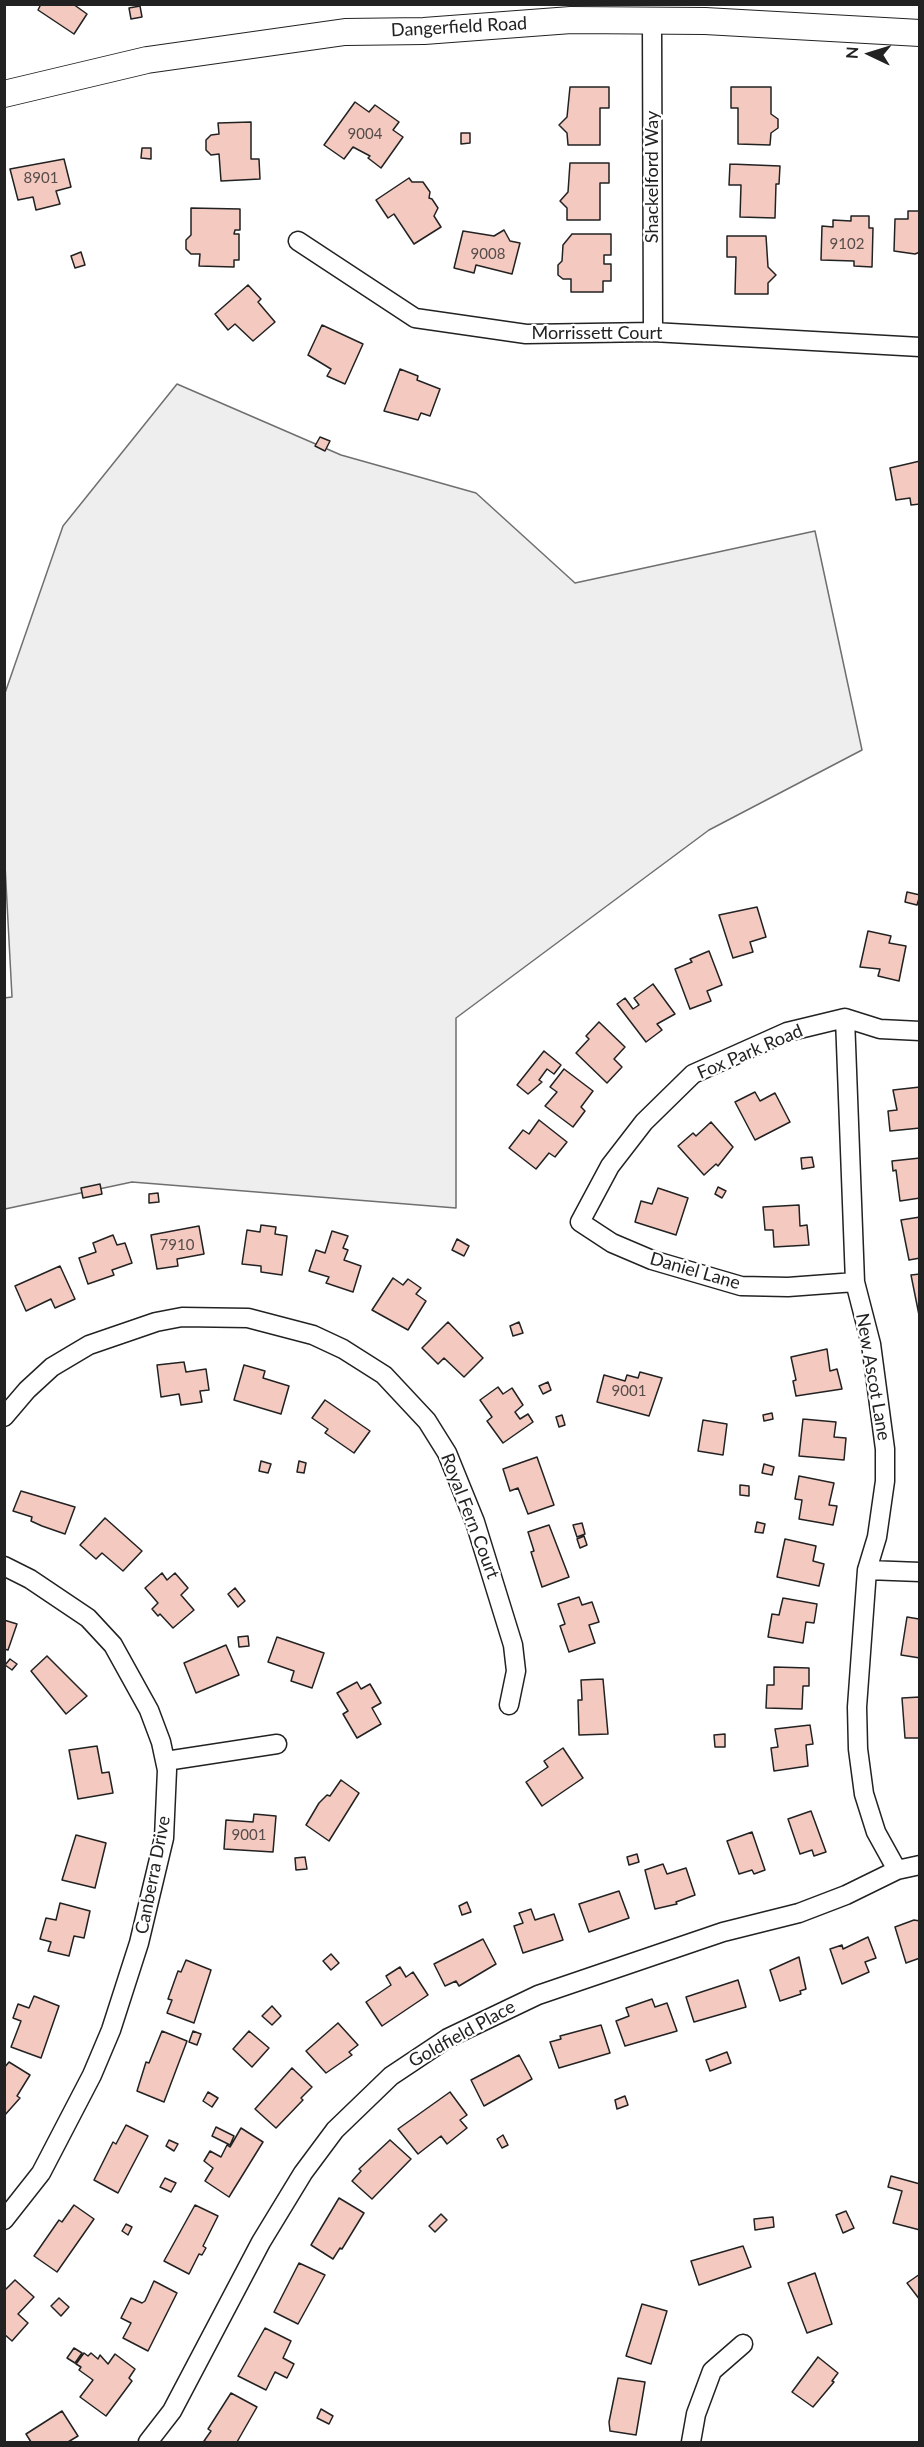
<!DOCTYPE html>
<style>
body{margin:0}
#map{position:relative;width:924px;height:2447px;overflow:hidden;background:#fff;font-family:Lato,sans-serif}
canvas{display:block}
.frame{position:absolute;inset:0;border:6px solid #222;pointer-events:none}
.north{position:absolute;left:840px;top:24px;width:60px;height:60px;-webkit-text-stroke:4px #fff;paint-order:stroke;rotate:274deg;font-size:16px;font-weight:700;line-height:24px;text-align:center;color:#222}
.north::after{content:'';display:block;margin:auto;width:21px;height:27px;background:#222;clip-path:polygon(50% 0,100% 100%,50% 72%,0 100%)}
</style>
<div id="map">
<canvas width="924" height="2447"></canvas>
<div class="frame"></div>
<div class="north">N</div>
</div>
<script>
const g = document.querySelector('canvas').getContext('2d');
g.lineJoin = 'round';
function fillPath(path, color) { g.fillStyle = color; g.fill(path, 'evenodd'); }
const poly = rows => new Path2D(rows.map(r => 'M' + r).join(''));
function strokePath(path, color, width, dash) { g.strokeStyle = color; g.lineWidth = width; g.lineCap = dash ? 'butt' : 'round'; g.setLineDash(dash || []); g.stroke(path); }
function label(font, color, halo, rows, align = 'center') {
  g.font = font + ' Lato,sans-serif'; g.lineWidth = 4.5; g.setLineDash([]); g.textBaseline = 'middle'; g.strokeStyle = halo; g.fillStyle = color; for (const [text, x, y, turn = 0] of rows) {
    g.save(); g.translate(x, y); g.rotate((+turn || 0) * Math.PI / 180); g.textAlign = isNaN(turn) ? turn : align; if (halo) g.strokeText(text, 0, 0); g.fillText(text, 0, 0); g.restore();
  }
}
const green = poly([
 [177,384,341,455,476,493,575,583,815,531,862,750,709,830,456,1018,456,1208,132,1182,5,1209,4,998,12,997,4,846,5,693,63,526,177,384]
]);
const building = poly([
 [41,4,73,4,87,14,74,34,38,10,41,4],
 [140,6,142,17,131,19,129,8,140,6],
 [570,87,609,87,609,108,600,108,600,145,568,145,567,133,559,125,567,117,570,87],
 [731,87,771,87,771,114,778,119,778,128,771,133,770,145,738,144,738,108,731,108,731,87],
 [355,102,369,112,375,105,399,122,393,130,403,137,381,168,368,158,370,156,353,147,344,159,324,145,355,102],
 [251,122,251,159,259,159,260,179,221,181,219,154,211,155,206,150,206,140,211,135,219,134,218,123,251,122],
 [461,133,470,133,470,143,461,144,461,133],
 [142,148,151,148,151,159,141,158,142,148],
 [64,159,71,187,56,191,60,204,36,210,33,197,18,200,10,169,64,159],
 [570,163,609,163,609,183,600,183,600,220,567,220,567,208,560,201,568,192,570,163],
 [730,164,780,166,779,184,776,184,775,218,740,217,741,185,729,185,730,164],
 [409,178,412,182,423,182,430,192,429,198,432,199,438,208,434,216,441,227,414,244,394,214,388,218,376,200,409,178],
 [191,208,240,209,240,230,235,230,234,234,239,234,239,260,234,260,234,267,199,266,200,254,191,254,186,249,186,240,191,235,191,208],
 [908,211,920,211,920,252,915,254,894,251,895,219,908,219,908,211],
 [851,216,869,216,869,228,873,228,872,267,854,266,854,261,821,260,822,226,833,227,833,220,851,221,851,216],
 [504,230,510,241,520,243,512,274,476,265,474,273,454,268,463,231,494,236,504,230],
 [572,234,611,234,611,255,604,255,604,264,611,264,611,281,603,281,603,292,571,292,571,279,563,279,558,275,558,265,562,261,563,245,572,234],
 [727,236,766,236,768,267,776,275,768,283,768,294,735,294,736,257,727,257,727,236],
 [81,252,85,265,75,268,71,256,81,252],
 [248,285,261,299,258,302,275,322,253,341,235,324,228,330,215,314,248,285],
 [322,325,363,344,345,384,327,376,331,369,308,355,322,325],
 [400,369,418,376,417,380,440,389,430,416,421,413,418,420,384,411,400,369],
 [320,437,330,441,325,451,315,446,320,437],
 [920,461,920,504,911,505,910,498,896,500,890,468,920,461],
 [907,892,920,895,917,905,905,902,907,892],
 [757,907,766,937,750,942,753,952,733,958,719,915,757,907],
 [868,931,891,936,889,943,906,946,899,981,878,976,880,969,860,967,868,931],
 [709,951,722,985,707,991,711,1001,690,1009,675,969,692,962,690,959,709,951],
 [653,984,675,1014,657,1024,662,1030,646,1042,617,1004,625,998,633,1009,639,1005,634,998,653,984],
 [599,1022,625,1047,614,1059,622,1067,607,1083,576,1053,589,1039,586,1036,599,1022],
 [544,1051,561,1065,554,1074,547,1069,539,1080,542,1082,528,1094,517,1085,544,1051],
 [564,1069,593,1091,581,1107,585,1111,573,1127,545,1106,557,1092,550,1087,564,1069],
 [920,1087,920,1128,890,1131,888,1111,897,1110,893,1090,920,1087],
 [755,1092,760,1101,775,1093,790,1122,755,1140,735,1102,755,1092],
 [539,1120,567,1142,555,1157,549,1153,536,1169,509,1148,523,1130,529,1134,539,1120],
 [711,1122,733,1147,718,1166,716,1164,704,1175,678,1146,693,1133,696,1136,711,1122],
 [812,1157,814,1167,802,1169,801,1158,812,1157],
 [920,1158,920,1198,900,1201,896,1170,893,1171,892,1161,920,1158],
 [100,1184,102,1194,83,1198,81,1188,100,1184],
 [718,1187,726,1191,722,1198,715,1194,718,1187],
 [658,1188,688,1198,676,1235,635,1222,641,1201,652,1204,658,1188],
 [158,1193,159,1202,149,1203,149,1194,158,1193],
 [799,1205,800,1226,807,1225,809,1245,774,1247,773,1230,765,1230,763,1207,799,1205],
 [920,1217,920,1258,909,1260,901,1220,920,1217],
 [261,1225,276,1227,275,1234,287,1236,282,1275,261,1272,261,1266,242,1264,247,1230,260,1232,261,1225],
 [199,1226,204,1254,177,1259,178,1266,157,1269,151,1235,199,1226],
 [332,1231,348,1236,343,1248,348,1250,344,1260,361,1266,353,1292,326,1283,329,1277,309,1271,316,1250,325,1253,332,1231],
 [113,1235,117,1245,125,1243,132,1263,112,1270,114,1275,88,1284,79,1258,96,1252,93,1243,113,1235],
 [457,1239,469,1246,464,1256,452,1250,457,1239],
 [60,1266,75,1299,55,1308,51,1299,26,1311,15,1286,60,1266],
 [920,1274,920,1315,919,1315,911,1275,920,1274],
 [393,1278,403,1285,408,1279,421,1288,416,1294,426,1301,408,1330,372,1310,393,1278],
 [448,1322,483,1358,464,1377,444,1358,438,1364,422,1348,448,1322],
 [519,1322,523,1333,513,1336,510,1326,519,1322],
 [827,1349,830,1371,837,1369,842,1389,796,1396,793,1381,796,1380,791,1357,827,1349],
 [184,1362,186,1372,206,1369,209,1390,200,1391,202,1402,181,1405,179,1394,161,1397,157,1365,184,1362],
 [244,1365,265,1371,263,1378,289,1386,281,1414,234,1400,244,1365],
 [640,1372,662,1378,649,1416,597,1402,604,1375,625,1381,627,1375,638,1378,640,1372],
 [548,1382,551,1390,543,1394,539,1386,548,1382],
 [498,1387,503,1394,512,1388,523,1405,515,1412,520,1419,528,1414,533,1422,503,1443,487,1421,492,1417,480,1400,498,1387],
 [325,1400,370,1431,354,1453,325,1433,328,1429,312,1418,325,1400],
 [772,1413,773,1419,764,1421,763,1415,772,1413],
 [562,1415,565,1425,559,1427,556,1417,562,1415],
 [803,1419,836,1422,834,1437,846,1438,844,1460,799,1456,803,1419],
 [703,1420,727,1424,723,1455,698,1451,703,1420],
 [537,1457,554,1505,528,1514,518,1488,510,1491,503,1469,537,1457],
 [261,1461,271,1464,268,1473,259,1471,261,1461],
 [299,1461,306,1463,304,1473,297,1472,299,1461],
 [764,1464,774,1467,772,1475,762,1473,764,1464],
 [799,1476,834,1483,829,1505,837,1506,833,1525,799,1519,802,1500,795,1499,799,1476],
 [740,1485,749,1486,749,1496,740,1495,740,1485],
 [21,1491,75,1507,65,1534,42,1526,31,1521,32,1517,13,1511,21,1491],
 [105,1518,142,1551,123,1571,102,1553,96,1559,80,1545,105,1518],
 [757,1522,765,1524,763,1533,755,1532,757,1522],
 [582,1523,585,1534,577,1537,573,1525,582,1523],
 [549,1525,569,1577,542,1587,531,1552,534,1551,528,1532,549,1525],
 [584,1536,587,1545,580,1548,577,1539,584,1536],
 [785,1539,816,1546,813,1561,824,1564,819,1586,777,1577,785,1539],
 [162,1573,167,1580,175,1573,188,1588,181,1595,194,1610,173,1628,160,1614,158,1616,152,1609,158,1603,145,1588,162,1573],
 [235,1588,245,1601,238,1607,228,1594,235,1588],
 [579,1597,582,1605,592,1602,599,1622,589,1625,595,1643,569,1652,560,1626,565,1624,558,1604,579,1597],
 [783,1598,817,1604,814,1623,806,1622,803,1643,768,1637,772,1614,779,1615,783,1598],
 [907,1617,919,1619,920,1658,901,1655,907,1617],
 [4,1620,17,1624,8,1650,4,1649,4,1620],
 [248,1636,249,1646,239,1647,238,1637,248,1636],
 [277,1637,324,1653,312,1688,291,1681,294,1671,268,1662,277,1637],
 [226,1645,239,1675,196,1693,184,1663,226,1645],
 [47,1656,87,1696,66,1714,31,1671,47,1656],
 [10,1659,17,1664,12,1670,5,1665,10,1659],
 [774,1667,809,1668,809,1686,803,1686,802,1709,766,1708,767,1685,774,1685,774,1667],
 [603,1679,608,1734,579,1735,578,1700,582,1700,581,1680,603,1679],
 [357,1682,361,1689,370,1684,381,1703,372,1708,381,1724,357,1738,343,1714,348,1711,337,1693,357,1682],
 [920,1697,920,1738,905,1738,902,1698,920,1697],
 [810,1725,813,1744,806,1745,808,1766,774,1771,771,1748,778,1747,775,1729,810,1725],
 [725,1734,725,1747,715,1747,714,1735,725,1734],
 [97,1746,102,1773,109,1772,113,1793,78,1799,69,1750,97,1746],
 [563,1748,583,1778,542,1806,526,1782,548,1767,544,1761,563,1748],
 [341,1780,359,1793,329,1841,306,1825,319,1803,327,1795,330,1796,341,1780],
 [811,1811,826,1852,814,1856,812,1850,800,1854,788,1819,811,1811],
 [254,1814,276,1816,273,1852,224,1849,226,1820,253,1822,254,1814],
 [752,1832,765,1870,754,1874,752,1870,739,1874,727,1841,752,1832],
 [76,1835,106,1843,95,1888,62,1880,76,1835],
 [637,1854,639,1862,629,1865,627,1857,637,1854],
 [305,1857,307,1869,296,1870,295,1858,305,1857],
 [663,1864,667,1874,686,1868,695,1895,676,1902,677,1904,655,1909,645,1870,663,1864],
 [619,1891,629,1918,589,1932,579,1904,619,1891],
 [467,1902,471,1912,462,1915,459,1906,467,1902],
 [60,1903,90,1911,84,1938,74,1936,69,1956,48,1951,51,1942,40,1939,46,1918,56,1920,60,1903],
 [531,1909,535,1920,554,1914,563,1940,523,1953,514,1926,523,1923,519,1913,531,1909],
 [914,1920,920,1921,920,1958,906,1963,895,1927,914,1920],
 [868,1937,876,1958,865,1962,869,1972,842,1984,830,1949,842,1945,843,1949,868,1937],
 [483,1939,496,1964,459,1986,456,1981,445,1986,434,1964,483,1939],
 [331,1954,339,1963,331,1970,323,1961,331,1954],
 [799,1957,806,1989,800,1991,801,1994,780,2001,770,1970,799,1957],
 [186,1960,211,1970,194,2023,167,2013,172,2000,168,1999,178,1971,181,1972,186,1960],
 [400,1967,406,1977,413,1972,428,1995,382,2026,366,2002,391,1985,386,1976,400,1967],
 [738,1980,746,2007,694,2022,686,1997,738,1980],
 [34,1996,59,2006,41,2058,11,2047,21,2021,13,2018,18,2004,29,2008,34,1996],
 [652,1999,655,2007,667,2003,677,2031,625,2046,616,2021,629,2016,626,2008,652,1999],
 [272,2006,281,2016,272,2025,262,2016,272,2006],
 [338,2023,358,2045,349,2052,352,2055,326,2073,306,2051,338,2023],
 [601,2025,610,2053,559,2068,550,2042,561,2039,560,2036,601,2025],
 [162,2031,187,2041,164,2102,137,2091,146,2062,149,2063,162,2031],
 [193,2031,201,2034,197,2045,189,2042,193,2031],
 [249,2031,269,2048,252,2067,233,2049,249,2031],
 [727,2052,731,2063,710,2071,706,2060,727,2052],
 [519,2055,532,2079,484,2106,471,2080,519,2055],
 [9,2062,30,2075,17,2096,20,2098,4,2116,4,2068,9,2062],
 [292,2068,312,2087,301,2098,303,2100,276,2128,255,2109,292,2068],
 [208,2092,218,2098,212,2107,203,2101,208,2092],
 [450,2092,467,2115,460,2120,467,2128,447,2144,441,2136,418,2154,398,2129,450,2092],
 [625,2096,628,2105,617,2109,615,2100,625,2096],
 [126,2125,148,2136,118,2193,94,2180,113,2142,116,2144,126,2125],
 [216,2127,234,2136,230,2145,212,2136,216,2127],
 [241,2128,263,2142,229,2197,205,2181,213,2168,204,2161,210,2151,221,2157,227,2145,230,2147,241,2128],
 [503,2135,508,2145,502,2148,497,2139,503,2135],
 [169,2140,178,2144,174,2151,166,2146,169,2140],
 [390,2140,411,2159,372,2199,352,2181,361,2171,359,2169,390,2140],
 [891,2176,920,2184,920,2230,893,2223,902,2191,888,2187,891,2176],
 [165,2178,176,2183,171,2192,160,2187,165,2178],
 [339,2198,364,2213,342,2249,340,2248,333,2259,311,2245,339,2198],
 [74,2205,94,2219,57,2272,34,2256,59,2220,62,2222,74,2205],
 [195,2205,218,2216,203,2246,206,2248,202,2255,199,2254,189,2274,164,2261,195,2205],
 [846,2211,854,2228,843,2233,836,2215,846,2211],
 [441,2214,447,2220,435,2232,429,2226,441,2214],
 [773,2217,774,2227,755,2230,754,2219,773,2217],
 [126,2224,132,2227,128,2235,122,2231,126,2224],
 [743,2246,751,2267,699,2285,691,2261,743,2246],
 [299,2263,325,2275,298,2324,274,2312,299,2263],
 [815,2273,832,2324,807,2333,788,2283,815,2273],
 [920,2274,920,2300,907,2283,920,2274],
 [15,2280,34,2297,18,2314,28,2323,12,2341,4,2334,4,2291,15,2280],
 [154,2281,177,2293,148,2351,123,2338,131,2323,121,2318,131,2298,142,2303,145,2301,154,2281],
 [59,2298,69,2307,61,2316,51,2306,59,2298],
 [642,2304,667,2311,651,2364,626,2356,642,2304],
 [265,2328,291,2341,283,2358,294,2364,287,2378,275,2372,266,2390,238,2376,265,2328],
 [74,2348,82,2353,75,2363,67,2358,74,2348],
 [84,2353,88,2356,91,2353,98,2359,100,2355,108,2364,115,2354,135,2369,129,2378,132,2381,106,2416,80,2397,93,2380,79,2370,81,2367,76,2364,84,2353],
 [818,2357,838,2373,832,2381,834,2382,813,2407,792,2392,818,2357],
 [618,2378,645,2382,636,2435,610,2431,609,2422,618,2378],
 [231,2393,257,2407,237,2442,207,2442,204,2441,211,2431,208,2429,231,2393],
 [321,2409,333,2416,329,2424,317,2418,321,2409],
 [62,2411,78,2436,68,2442,31,2442,26,2434,62,2411]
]);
const street = poly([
 [652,22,653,332],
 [298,241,415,318,526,334,653,332,920,347],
 [845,1018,855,1282,871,1344,885,1449,885,1481,877,1537,867,1570,857,1707,858,1749,864,1794,876,1832,897,1870],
 [855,1282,788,1287,741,1286,652,1260,612,1243,580,1222,610,1166,644,1122,693,1074,787,1032,845,1018,880,1029,920,1031],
 [4,1417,27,1390,52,1367,89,1345,156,1322,182,1317,248,1318,313,1335,343,1349,384,1375,427,1421,447,1453,475,1522,513,1645,516,1671,509,1705],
 [4,1566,30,1579,88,1618,113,1645,149,1710,161,1742,167,1770,164,1838,139,1943,111,2030,92,2075,41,2173,4,2220],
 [867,1570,920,1572],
 [166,1761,277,1744],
 [148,2442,172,2411,261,2242,303,2173,335,2130,391,2076,448,2038,538,1995,723,1932,799,1913,846,1895,897,1870,920,1865],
 [691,2442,696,2414,712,2371,743,2344]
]);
const secondary = poly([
 [4,94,147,60,345,32,424,31,571,20,705,21,920,33]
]);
const numberNames = [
 ["9004",365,134],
 ["8901",41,178],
 ["9102",847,244],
 ["9008",488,254],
 ["7910",177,1245],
 ["9001",629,1391],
 ["9001",249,1835]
];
const streetNames = [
 ["Dangerfield Road",459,27,-3],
 ["Shackelford Way",652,177,-90],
 ["Morrissett Court",597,333],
 ["Fox Park Road",750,1052,-23],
 ["Daniel Lane",695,1271,16],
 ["New Ascot Lane",873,1377,80],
 ["Royal Fern Court",470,1516,69],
 ["Canberra Drive",153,1875,-79],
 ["Goldfield Place",462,2034,-29]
];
fillPath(green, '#eee');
strokePath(green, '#6f6f6f', 1.5);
fillPath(building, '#f3c9c0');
strokePath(building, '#222', 1.5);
strokePath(street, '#222', 21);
strokePath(secondary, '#222', 28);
strokePath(street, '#fff', 18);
strokePath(secondary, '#fff', 26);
label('15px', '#564c4a', null, numberNames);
label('18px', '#222', '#fff', streetNames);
</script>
